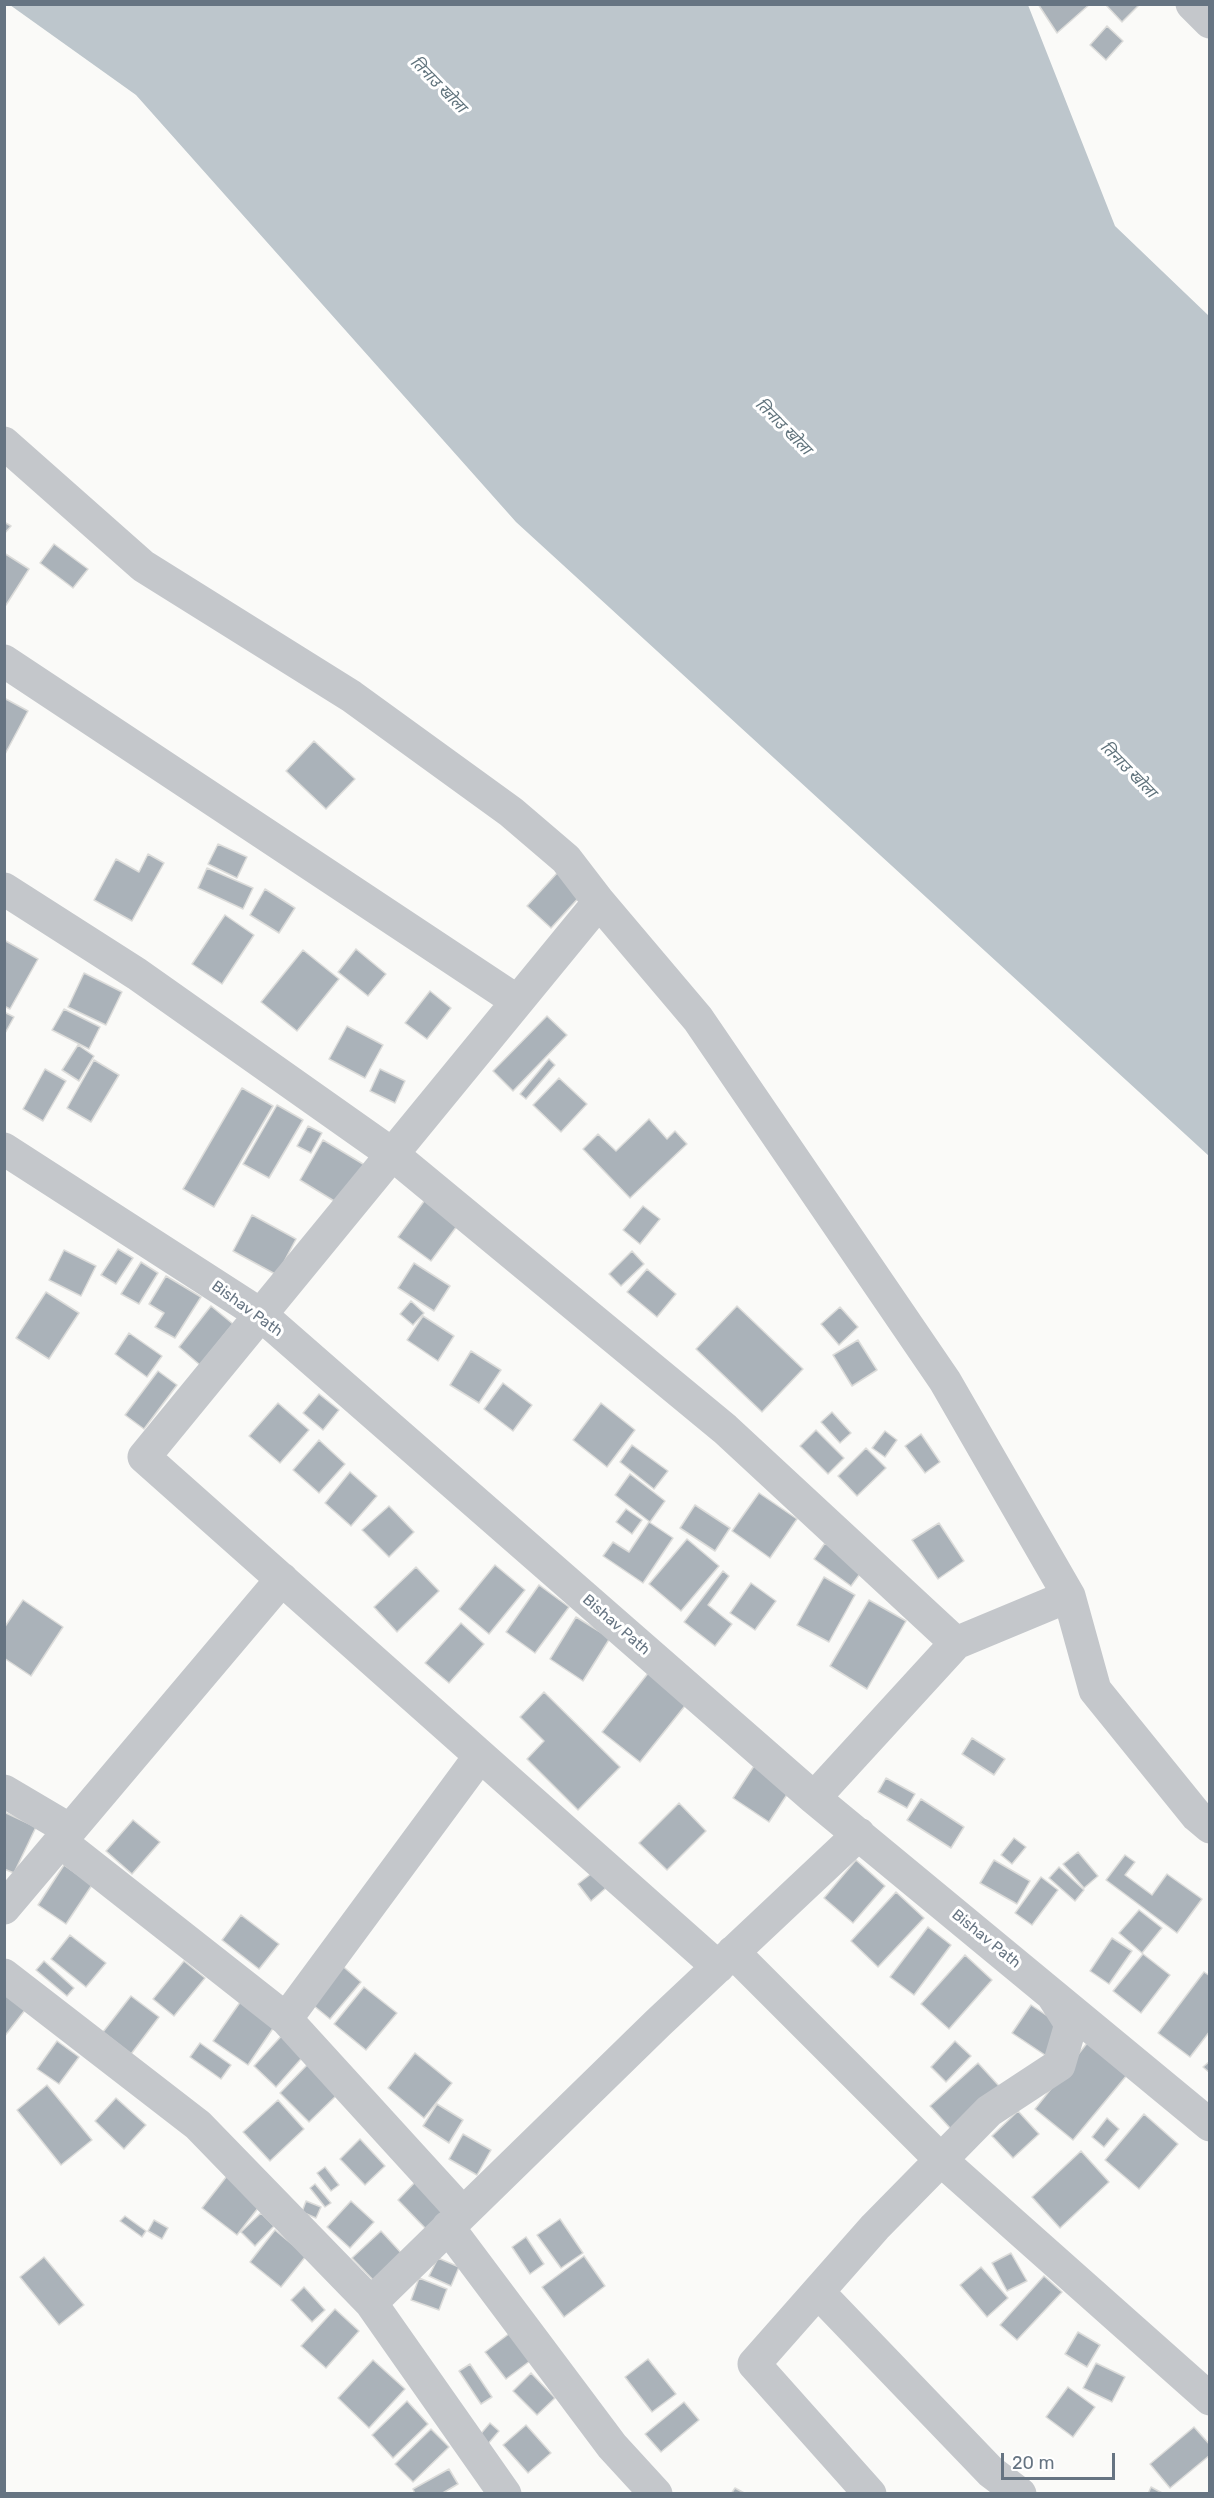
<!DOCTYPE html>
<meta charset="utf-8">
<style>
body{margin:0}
#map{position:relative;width:1214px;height:2498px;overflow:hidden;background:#fafaf8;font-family:Rubik,sans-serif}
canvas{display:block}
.frame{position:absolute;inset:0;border:6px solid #667482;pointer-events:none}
.scale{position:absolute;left:1001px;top:2453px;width:114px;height:27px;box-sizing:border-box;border:3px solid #667482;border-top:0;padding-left:8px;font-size:18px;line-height:21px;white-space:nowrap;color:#667482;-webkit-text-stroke:4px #fff;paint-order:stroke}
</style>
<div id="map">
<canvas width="1214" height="2498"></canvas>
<div class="frame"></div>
<div class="scale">20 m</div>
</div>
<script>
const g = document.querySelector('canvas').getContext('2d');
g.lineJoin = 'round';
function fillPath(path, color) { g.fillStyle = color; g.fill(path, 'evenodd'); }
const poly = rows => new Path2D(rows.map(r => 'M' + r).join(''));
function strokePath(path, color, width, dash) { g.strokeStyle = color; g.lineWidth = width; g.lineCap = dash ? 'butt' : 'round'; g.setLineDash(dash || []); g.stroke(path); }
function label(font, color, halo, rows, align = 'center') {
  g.font = font + ' Rubik,"Noto Sans Devanagari",sans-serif'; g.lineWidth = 6; g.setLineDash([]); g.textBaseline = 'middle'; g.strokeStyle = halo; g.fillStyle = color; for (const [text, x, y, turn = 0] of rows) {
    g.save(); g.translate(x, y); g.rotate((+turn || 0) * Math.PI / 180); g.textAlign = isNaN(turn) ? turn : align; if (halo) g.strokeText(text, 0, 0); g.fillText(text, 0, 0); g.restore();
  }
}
const water = poly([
 [10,5,1028,5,1115,226,1209,316,1209,1156,516,522,136,95]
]);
const building = poly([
 [1038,4,1090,4,1057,33,1038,4],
 [1105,4,1140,4,1122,22,1105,4],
 [1107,26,1123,41,1106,60,1090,45,1107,26],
 [4,522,11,526,4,534,4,522],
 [54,544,88,569,73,588,40,563,54,544],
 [4,553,29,569,6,605,4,604,4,553],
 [4,698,28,711,4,756,4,698],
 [314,741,355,779,326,809,286,771,314,741],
 [218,844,247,857,237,878,208,864,218,844],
 [148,854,164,863,132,921,94,900,116,859,139,872,148,854],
 [207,868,253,888,243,909,198,888,207,868],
 [559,871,583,893,551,928,527,906,559,871],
 [265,889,295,908,279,933,250,915,265,889],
 [225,915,254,935,222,984,192,964,225,915],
 [4,940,38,959,10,1009,4,1006,4,940],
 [356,949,386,974,368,996,338,972,356,949],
 [303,950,339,979,297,1031,261,1002,303,950],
 [84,973,122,992,106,1025,68,1007,84,973],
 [430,991,451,1008,427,1039,405,1023,430,991],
 [64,1009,100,1027,89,1049,52,1030,64,1009],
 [4,1012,14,1017,4,1035,4,1012],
 [547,1016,567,1035,513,1091,493,1071,547,1016],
 [347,1026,383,1045,365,1078,329,1059,347,1026],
 [78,1045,94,1056,79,1081,62,1070,78,1045],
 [549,1059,555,1065,526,1099,520,1094,549,1059],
 [94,1060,119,1075,91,1122,67,1108,94,1060],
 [45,1069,66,1081,43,1121,23,1109,45,1069],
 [380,1069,405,1081,395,1103,370,1091,380,1069],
 [559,1078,587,1104,561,1132,533,1105,559,1078],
 [242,1088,273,1106,214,1207,183,1189,242,1088],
 [277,1105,303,1120,269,1178,243,1164,277,1105],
 [649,1119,667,1139,675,1131,687,1144,630,1198,583,1149,598,1134,616,1151,649,1119],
 [308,1126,322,1133,311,1153,297,1146,308,1126],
 [323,1140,368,1167,344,1207,300,1180,323,1140],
 [430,1193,463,1218,431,1261,398,1237,430,1193],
 [643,1206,660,1219,640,1244,623,1230,643,1206],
 [252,1215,296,1239,277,1275,233,1251,252,1215],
 [118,1249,133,1258,116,1284,101,1275,118,1249],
 [64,1250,96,1266,81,1296,49,1280,64,1250],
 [632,1251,644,1264,621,1286,609,1274,632,1251],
 [141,1262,158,1273,139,1304,121,1294,141,1262],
 [414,1263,450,1286,434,1311,398,1288,414,1263],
 [647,1269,676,1294,657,1317,627,1292,647,1269],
 [166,1276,201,1297,175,1338,155,1327,164,1313,149,1304,166,1276],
 [46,1292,79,1313,49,1359,16,1338,46,1292],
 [411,1301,424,1313,413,1325,400,1314,411,1301],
 [211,1306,233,1324,200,1365,179,1347,211,1306],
 [737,1306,803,1369,762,1412,696,1349,737,1306],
 [840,1307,858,1327,839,1345,821,1324,840,1307],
 [423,1316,454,1336,438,1361,407,1340,423,1316],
 [129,1333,162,1356,147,1377,115,1354,129,1333],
 [858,1340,877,1370,852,1386,833,1355,858,1340],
 [471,1351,501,1370,479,1403,450,1385,471,1351],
 [158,1371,177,1385,144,1429,125,1415,158,1371],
 [503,1383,532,1405,513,1431,484,1409,503,1383],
 [319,1394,339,1410,323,1430,303,1413,319,1394],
 [278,1403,309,1430,280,1463,249,1436,278,1403],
 [601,1403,635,1430,607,1467,573,1440,601,1403],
 [832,1412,851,1433,840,1443,821,1422,832,1412],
 [816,1430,844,1458,828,1474,800,1446,816,1430],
 [885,1431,897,1440,885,1457,872,1448,885,1431],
 [921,1434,940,1462,925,1473,905,1446,921,1434],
 [319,1440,345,1464,319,1493,293,1470,319,1440],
 [632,1445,668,1471,654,1489,620,1462,632,1445],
 [866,1448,886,1468,857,1496,838,1476,866,1448],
 [350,1472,377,1496,351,1526,325,1503,350,1472],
 [630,1474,665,1501,650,1522,615,1495,630,1474],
 [759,1493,797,1519,770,1558,732,1531,759,1493],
 [695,1505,730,1528,715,1551,680,1528,695,1505],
 [389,1506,414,1532,389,1557,362,1530,389,1506],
 [626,1509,642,1520,632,1534,616,1522,626,1509],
 [649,1522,673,1538,643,1583,603,1556,613,1542,629,1552,649,1522],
 [939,1523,964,1561,938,1579,912,1540,939,1523],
 [687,1539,719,1566,681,1611,649,1584,687,1539],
 [825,1543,862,1571,851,1586,814,1559,825,1543],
 [495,1565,525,1590,489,1634,459,1609,495,1565],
 [416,1567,439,1591,397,1632,374,1607,416,1567],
 [723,1571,729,1576,708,1605,732,1624,715,1646,684,1622,723,1571],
 [824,1577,855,1595,829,1642,797,1625,824,1577],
 [751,1583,776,1601,755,1630,730,1613,751,1583],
 [539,1585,569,1607,535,1653,506,1632,539,1585],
 [23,1600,63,1627,31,1676,4,1658,4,1628,23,1600],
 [869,1600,906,1621,867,1689,830,1666,869,1600],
 [576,1617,610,1638,583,1681,550,1659,576,1617],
 [461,1623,484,1644,449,1683,425,1663,461,1623],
 [649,1672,688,1702,640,1762,602,1732,649,1672],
 [544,1692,620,1767,578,1810,527,1759,544,1741,520,1717,544,1692],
 [972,1738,1005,1759,994,1775,962,1754,972,1738],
 [754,1766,790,1790,769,1822,733,1798,754,1766],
 [886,1778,915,1794,907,1808,878,1792,886,1778],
 [921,1799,964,1827,951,1848,907,1820,921,1799],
 [679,1803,706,1831,667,1870,639,1843,679,1803],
 [4,1812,36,1827,14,1873,4,1869,4,1812],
 [133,1820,160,1842,132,1874,106,1851,133,1820],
 [1014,1838,1026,1847,1012,1864,1001,1855,1014,1838],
 [1078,1852,1098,1876,1084,1888,1063,1864,1078,1852],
 [1125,1855,1135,1862,1125,1875,1152,1895,1167,1874,1202,1899,1177,1933,1106,1880,1125,1855],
 [856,1860,885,1886,853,1923,824,1898,856,1860],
 [994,1860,1030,1881,1017,1904,980,1883,994,1860],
 [64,1865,92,1885,66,1924,38,1905,64,1865],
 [601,1866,614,1881,591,1901,578,1884,601,1866],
 [1059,1867,1084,1890,1075,1901,1049,1878,1059,1867],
 [1041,1877,1058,1890,1032,1925,1015,1913,1041,1877],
 [896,1892,924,1918,878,1967,851,1941,896,1892],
 [1139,1910,1162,1928,1142,1953,1119,1933,1139,1910],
 [241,1915,279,1944,259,1969,222,1940,241,1915],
 [928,1927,951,1945,914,1995,890,1977,928,1927],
 [70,1935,106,1963,86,1987,51,1959,70,1935],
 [1112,1938,1132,1951,1109,1984,1090,1971,1112,1938],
 [1143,1954,1170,1975,1141,2013,1113,1991,1143,1954],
 [965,1955,992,1980,949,2029,921,2004,965,1955],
 [44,1961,74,1988,67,1996,36,1970,44,1961],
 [184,1961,205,1978,174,2016,153,1999,184,1961],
 [339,1963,361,1982,330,2019,308,2001,339,1963],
 [1204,1972,1210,1976,1210,2031,1190,2057,1158,2033,1204,1972],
 [364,1987,397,2013,366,2050,334,2024,364,1987],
 [4,1994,25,2010,4,2037,4,1994],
 [131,1996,159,2017,131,2054,103,2032,131,1996],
 [241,2001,276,2024,248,2065,213,2041,241,2001],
 [1031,2005,1067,2029,1048,2057,1012,2033,1031,2005],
 [286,2031,308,2051,276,2087,254,2066,286,2031],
 [57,2041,79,2057,59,2084,37,2069,57,2041],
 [955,2041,971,2056,946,2082,931,2067,955,2041],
 [1088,2042,1127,2075,1073,2140,1035,2109,1088,2042],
 [200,2043,231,2065,221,2079,190,2057,200,2043],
 [415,2053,452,2083,424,2118,388,2088,415,2053],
 [1210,2061,1210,2073,1203,2067,1210,2061],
 [309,2063,339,2093,309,2122,280,2093,309,2063],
 [978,2063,999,2086,951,2129,930,2106,978,2063],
 [47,2085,92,2140,61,2165,17,2110,47,2085],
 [116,2098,146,2125,124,2149,95,2121,116,2098],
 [278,2100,304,2129,270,2161,243,2132,278,2100],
 [437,2104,463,2120,449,2143,423,2126,437,2104],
 [1018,2111,1039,2134,1013,2158,992,2136,1018,2111],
 [1144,2114,1178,2144,1139,2189,1105,2160,1144,2114],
 [1107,2118,1119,2129,1104,2147,1092,2137,1107,2118],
 [463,2134,491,2150,477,2175,449,2159,463,2134],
 [360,2139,385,2166,365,2185,340,2159,360,2139],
 [1081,2151,1109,2182,1060,2228,1032,2197,1081,2151],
 [325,2167,339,2185,331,2191,317,2173,325,2167],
 [227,2176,262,2203,237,2235,202,2208,227,2176],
 [420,2177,450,2208,427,2230,398,2200,420,2177],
 [315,2184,331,2203,325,2207,310,2188,315,2184],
 [306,2201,321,2207,316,2218,302,2212,306,2201],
 [351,2201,374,2222,350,2248,327,2227,351,2201],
 [261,2213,274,2226,255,2246,241,2232,261,2213],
 [125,2216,146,2231,142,2237,120,2221,125,2216],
 [560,2219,583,2253,561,2268,537,2235,560,2219],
 [154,2220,168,2228,162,2239,148,2231,154,2220],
 [275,2230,306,2256,281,2287,250,2262,275,2230],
 [381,2231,403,2255,375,2282,352,2258,381,2231],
 [526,2237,544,2264,530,2274,512,2247,526,2237],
 [1011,2253,1027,2281,1007,2291,992,2263,1011,2253],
 [584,2256,605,2286,564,2317,542,2287,584,2256],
 [44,2257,84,2305,59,2325,20,2277,44,2257],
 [438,2258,459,2267,451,2286,429,2276,438,2258],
 [981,2267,1008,2298,987,2317,960,2285,981,2267],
 [1044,2276,1062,2292,1017,2340,1000,2325,1044,2276],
 [419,2278,447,2289,439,2310,411,2300,419,2278],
 [304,2287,325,2310,312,2322,291,2300,304,2287],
 [335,2309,359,2331,326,2368,301,2346,335,2309],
 [1078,2332,1100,2345,1087,2367,1065,2354,1078,2332],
 [510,2333,530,2361,506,2379,485,2352,510,2333],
 [648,2359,676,2394,652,2412,625,2377,648,2359],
 [373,2360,405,2389,369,2428,338,2398,373,2360],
 [1096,2363,1125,2377,1112,2402,1083,2388,1096,2363],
 [470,2364,492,2397,481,2404,459,2371,470,2364],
 [531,2373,555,2398,537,2415,513,2391,531,2373],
 [1068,2387,1095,2407,1073,2437,1046,2417,1068,2387],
 [407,2401,428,2424,393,2458,372,2435,407,2401],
 [684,2402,699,2420,661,2452,645,2434,684,2402],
 [490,2423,499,2431,487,2445,478,2437,490,2423],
 [526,2425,551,2453,528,2473,503,2445,526,2425],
 [1194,2427,1210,2445,1210,2455,1170,2488,1150,2464,1194,2427],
 [431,2429,449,2447,413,2482,395,2464,431,2429],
 [449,2469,458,2484,441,2494,415,2494,413,2489,449,2469],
 [1151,2487,1164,2494,1148,2494,1151,2487],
 [735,2488,746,2494,731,2494,735,2488]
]);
const minor = poly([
 [1192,4,1210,22],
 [4,443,143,566,351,696,511,812,566,859,599,902,698,1019,945,1381,1069,1596,1095,1690,1197,1816,1210,1827],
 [4,661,517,1001],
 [4,889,137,974,392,1154,725,1429,956,1643],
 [599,902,144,1457,718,1967],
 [4,1149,260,1314,814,1798,1210,2125],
 [4,1791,70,1830],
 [814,1798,956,1643,1069,1596],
 [61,1842,286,2019,463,2213],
 [4,1908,282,1579],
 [733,1952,941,2160,1210,2399],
 [4,1975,198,2125,371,2303,505,2494],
 [286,2019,480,1756],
 [448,2227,612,2446,656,2494],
 [818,2292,991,2472,1020,2494],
 [371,2303,658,2023,859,1834],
 [870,2494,754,2364,875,2227,989,2111,1059,2065,1071,2024,1053,1996]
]);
const streetNames = [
 ["Bishav Path",247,1309,36],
 ["Bishav Path",616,1625,41],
 ["Bishav Path",986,1939,39]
];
const waterNames = [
 ["तिनाउ खोला",438,85,45],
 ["तिनाउ खोला",783,427,45],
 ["तिनाउ खोला",1128,770,45]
];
fillPath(water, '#bdc6cc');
fillPath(building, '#aab2b9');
strokePath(building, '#dcdcda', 1.5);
strokePath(minor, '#c4c7cb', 33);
label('15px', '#667482', '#fff', streetNames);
label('italic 16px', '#60737c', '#fff', waterNames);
</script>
